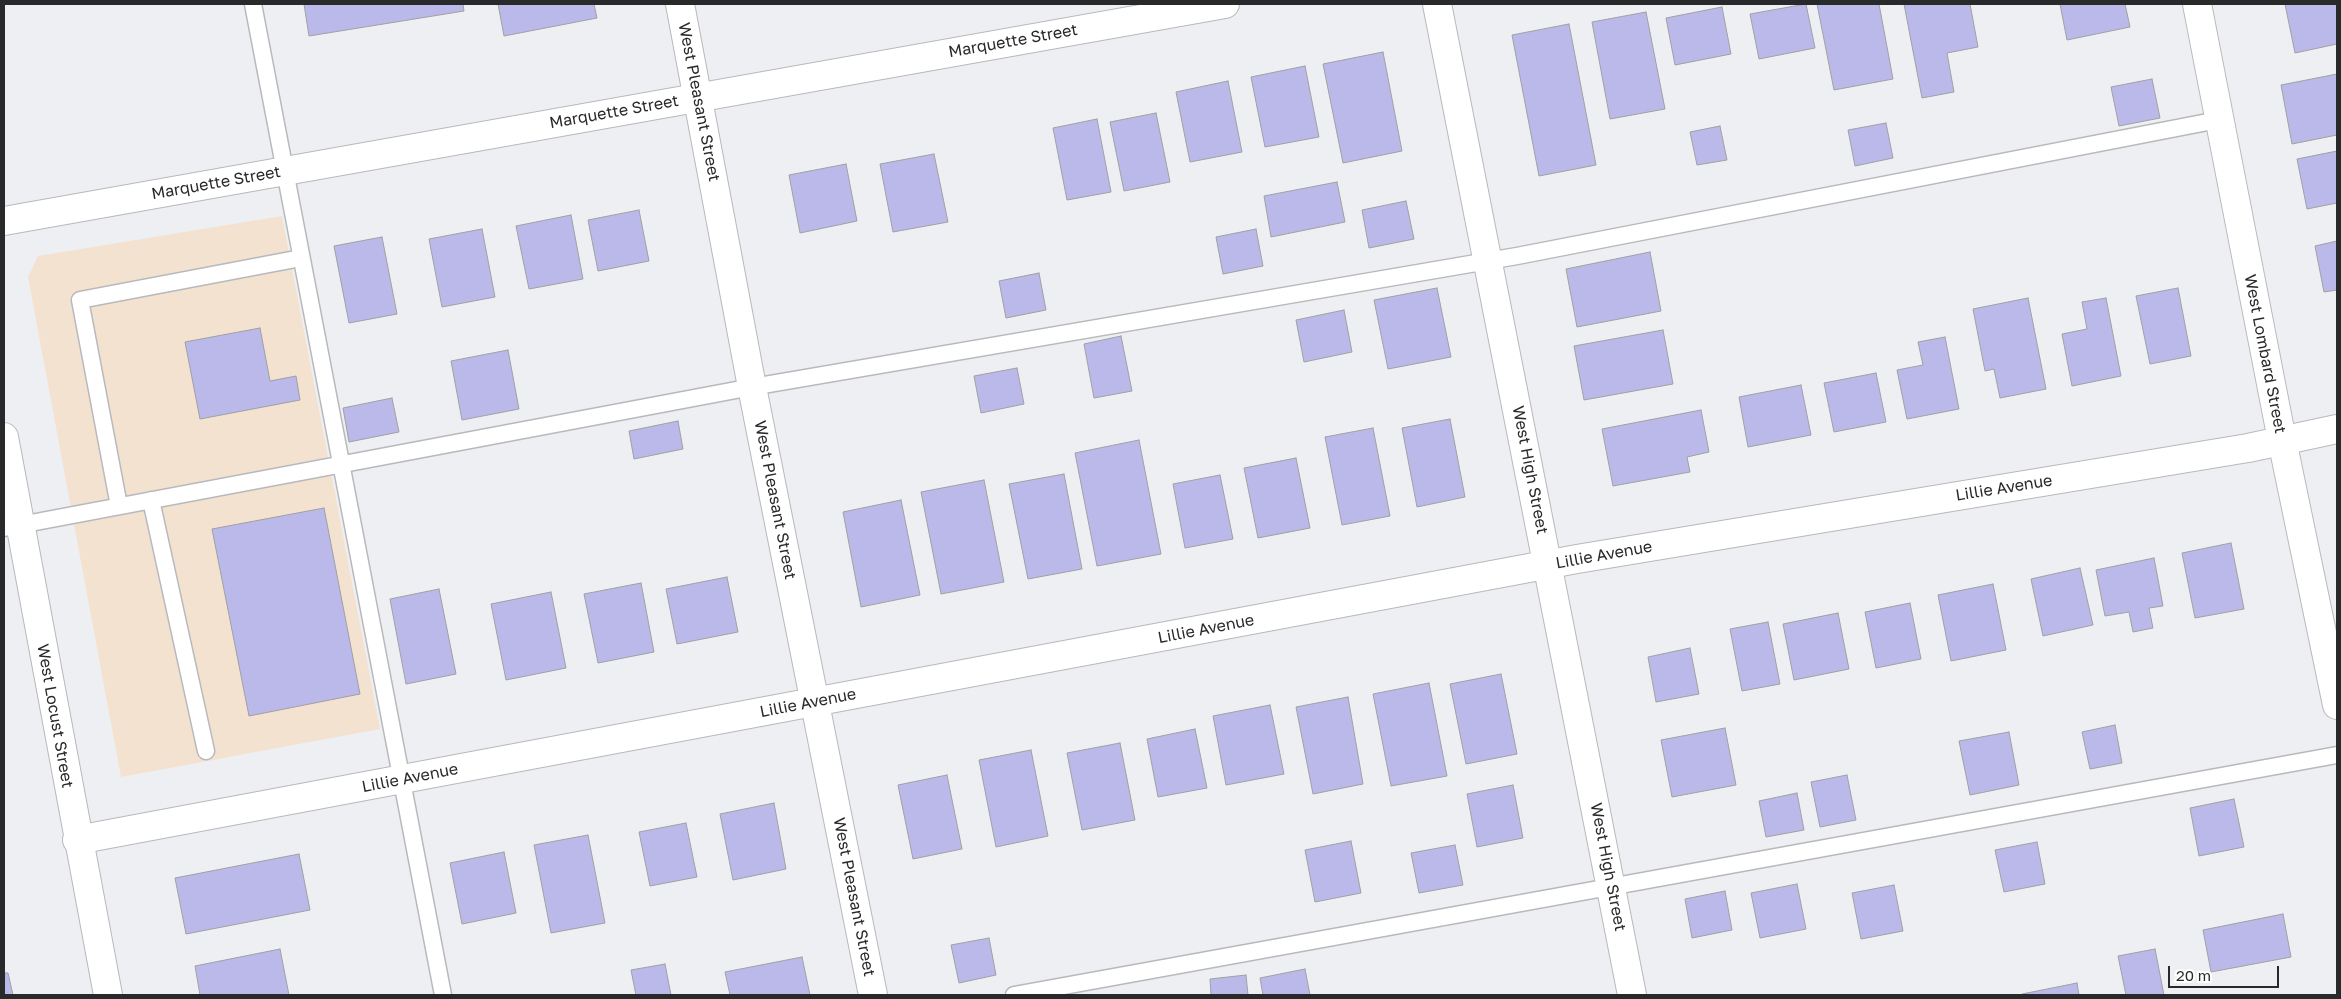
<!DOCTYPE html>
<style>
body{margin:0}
#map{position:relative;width:2341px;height:999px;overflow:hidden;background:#eeeff2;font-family:"Golos Text",sans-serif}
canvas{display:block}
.frame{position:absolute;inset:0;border:5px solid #28292a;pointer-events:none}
.scale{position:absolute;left:2168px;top:966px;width:111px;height:22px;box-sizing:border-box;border:2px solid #28292a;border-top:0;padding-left:6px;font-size:15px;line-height:18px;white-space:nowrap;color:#28292a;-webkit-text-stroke:4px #fff;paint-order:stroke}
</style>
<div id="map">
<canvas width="2341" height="999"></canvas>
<div class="frame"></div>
<div class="scale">20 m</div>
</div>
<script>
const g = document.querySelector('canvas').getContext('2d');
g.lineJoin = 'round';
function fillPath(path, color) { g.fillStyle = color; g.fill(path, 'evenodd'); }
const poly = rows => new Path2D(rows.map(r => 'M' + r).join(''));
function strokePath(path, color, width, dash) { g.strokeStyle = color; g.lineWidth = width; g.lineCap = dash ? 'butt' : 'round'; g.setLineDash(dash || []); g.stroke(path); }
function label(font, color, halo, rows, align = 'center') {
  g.font = font + ' "Golos Text",sans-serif'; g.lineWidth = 4; g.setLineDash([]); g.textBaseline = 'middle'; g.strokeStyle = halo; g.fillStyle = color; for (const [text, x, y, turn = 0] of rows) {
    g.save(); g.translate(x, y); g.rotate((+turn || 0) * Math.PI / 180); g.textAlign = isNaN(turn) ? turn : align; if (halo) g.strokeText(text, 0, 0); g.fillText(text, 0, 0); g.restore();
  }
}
const commercial = poly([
 [282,216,380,729,121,777,28,277,38,256]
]);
const building = poly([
 [304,4,463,4,464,11,309,36,304,4],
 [498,4,594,4,597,18,504,36,498,4],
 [1806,4,1815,48,1759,59,1750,14,1806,4],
 [1817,4,1879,4,1893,79,1834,90,1817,4],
 [1904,4,1970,4,1978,47,1947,53,1954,92,1922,98,1904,4],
 [2060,4,2125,4,2130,27,2067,40,2060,4],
 [2285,4,2337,4,2337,44,2295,53,2285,4],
 [1722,7,1731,54,1675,65,1666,18,1722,7],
 [1646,12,1665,109,1610,119,1592,22,1646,12],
 [1569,24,1596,165,1539,176,1512,35,1569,24],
 [1383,52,1402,151,1343,163,1323,64,1383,52],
 [1305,66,1319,137,1265,147,1251,77,1305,66],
 [2337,74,2337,135,2292,144,2281,85,2337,74],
 [2152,79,2160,118,2119,126,2111,87,2152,79],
 [1228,81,1242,152,1190,162,1176,92,1228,81],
 [1156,113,1170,182,1124,191,1110,122,1156,113],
 [1097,119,1111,192,1067,200,1053,128,1097,119],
 [1886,123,1893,158,1855,166,1848,130,1886,123],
 [1720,126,1727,160,1697,165,1690,132,1720,126],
 [2337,151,2337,203,2307,209,2297,159,2337,151],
 [934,154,948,222,893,232,880,164,934,154],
 [846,164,857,221,800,233,789,175,846,164],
 [1337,182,1345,222,1271,237,1264,196,1337,182],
 [1406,201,1414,239,1369,248,1362,210,1406,201],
 [639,210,649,261,598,271,588,220,639,210],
 [571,215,583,279,529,289,516,226,571,215],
 [482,229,495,297,442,307,429,239,482,229],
 [1256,229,1263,266,1223,274,1216,237,1256,229],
 [382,237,397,314,349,323,334,246,382,237],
 [2337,241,2337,290,2324,292,2315,246,2337,241],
 [1650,252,1661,311,1577,327,1566,269,1650,252],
 [1039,273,1046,310,1006,318,999,281,1039,273],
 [1437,288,1451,357,1388,369,1374,300,1437,288],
 [2178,288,2191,356,2150,364,2136,296,2178,288],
 [2028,298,2046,389,2000,398,1994,369,1985,371,1973,309,2028,298],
 [2106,298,2121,376,2072,386,2062,334,2087,329,2082,302,2106,298],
 [1344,310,1352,352,1304,362,1296,320,1344,310],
 [260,328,270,381,296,376,300,400,200,419,185,342,260,328],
 [1663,330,1673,384,1584,400,1574,346,1663,330],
 [1121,336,1132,391,1094,398,1084,344,1121,336],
 [1945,337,1959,409,1907,419,1897,370,1923,365,1918,342,1945,337],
 [508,350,519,409,462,420,451,361,508,350],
 [1017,368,1024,404,981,413,974,376,1017,368],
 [1876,373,1886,422,1834,432,1824,383,1876,373],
 [1801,385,1811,435,1748,447,1739,397,1801,385],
 [392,398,399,432,349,442,343,408,392,398],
 [1701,410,1709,452,1687,457,1690,472,1613,486,1602,429,1701,410],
 [1450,419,1465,497,1417,507,1402,428,1450,419],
 [678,421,683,449,634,459,629,431,678,421],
 [1373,428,1390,516,1342,525,1325,437,1373,428],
 [1139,440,1161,554,1097,566,1075,453,1139,440],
 [1296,458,1310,528,1258,538,1244,468,1296,458],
 [1064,474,1082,569,1028,579,1009,484,1064,474],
 [1220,475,1233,539,1185,548,1173,484,1220,475],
 [984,480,1004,582,941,594,921,492,984,480],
 [901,500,920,595,861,607,843,512,901,500],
 [324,508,360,694,249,716,212,529,324,508],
 [2231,543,2244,609,2195,618,2182,553,2231,543],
 [2154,558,2163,606,2149,608,2153,628,2133,632,2129,612,2105,616,2096,570,2154,558],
 [2080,568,2093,625,2043,636,2031,579,2080,568],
 [727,577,738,632,677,644,666,589,727,577],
 [641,583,654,652,598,663,584,594,641,583],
 [1993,584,2006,650,1951,661,1938,595,1993,584],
 [439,589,456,674,406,684,390,599,439,589],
 [551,592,566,668,506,680,491,604,551,592],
 [1910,603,1921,659,1876,668,1865,612,1910,603],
 [1838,613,1849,669,1794,680,1783,624,1838,613],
 [1768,622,1780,684,1742,691,1730,629,1768,622],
 [1690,648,1699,694,1656,702,1648,657,1690,648],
 [1501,674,1517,754,1466,764,1450,684,1501,674],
 [1429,683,1447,776,1391,786,1373,694,1429,683],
 [1348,697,1363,784,1313,794,1296,707,1348,697],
 [1270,705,1284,774,1226,785,1213,716,1270,705],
 [2115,725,2122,763,2090,769,2082,732,2115,725],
 [1725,728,1736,785,1672,797,1661,740,1725,728],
 [1195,729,1207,788,1158,797,1147,739,1195,729],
 [2009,732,2019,785,1970,795,1959,741,2009,732],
 [1120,743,1135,820,1082,830,1067,753,1120,743],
 [1031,750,1048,836,996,847,979,760,1031,750],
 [947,775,962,849,913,859,898,785,947,775],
 [1847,775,1856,820,1820,827,1811,782,1847,775],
 [1513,785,1523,838,1477,847,1467,794,1513,785],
 [1797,793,1804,830,1766,837,1759,801,1797,793],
 [2234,799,2244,847,2199,856,2190,808,2234,799],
 [774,803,786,869,733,880,720,814,774,803],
 [686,823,697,877,650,886,639,832,686,823],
 [588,835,605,923,551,933,534,845,588,835],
 [1351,841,1361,893,1315,902,1305,850,1351,841],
 [2037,842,2045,884,2004,892,1995,850,2037,842],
 [1455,845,1463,885,1419,893,1411,853,1455,845],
 [504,852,516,913,462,924,450,863,504,852],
 [299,854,310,910,186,934,175,878,299,854],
 [1797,884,1806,929,1760,938,1751,893,1797,884],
 [1894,885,1903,931,1861,939,1852,893,1894,885],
 [1725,891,1732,930,1692,938,1685,899,1725,891],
 [2283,914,2291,957,2211,972,2203,930,2283,914],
 [989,938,996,975,959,983,951,945,989,938],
 [280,949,289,995,200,995,195,966,280,949],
 [2155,949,2164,995,2126,995,2118,956,2155,949],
 [802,957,810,995,730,995,725,972,802,957],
 [665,964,671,995,636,995,631,970,665,964],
 [1305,969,1310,995,1263,995,1260,978,1305,969],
 [4,973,8,973,13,995,4,995,4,973],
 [1246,975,1248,995,1211,995,1210,979,1246,975],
 [2077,983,2079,995,2022,995,2022,994,2077,983]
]);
const service = poly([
 [253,4,443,995],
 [151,500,206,751],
 [119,506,80,300,301,258],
 [4,528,752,387,1517,256,2218,120],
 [1014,995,2337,755]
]);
const minor = poly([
 [680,4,752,387,873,995],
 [1437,4,1632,995],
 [77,840,1577,559,2248,448,2337,429]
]);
const tertiary = poly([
 [2197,4,2282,440,2337,705],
 [4,221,1225,4]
]);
const secondary = poly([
 [4,437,108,995]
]);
const streetNames = [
 ["Marquette Street",1013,41,-10],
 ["West Pleasant Street",699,102,79],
 ["Marquette Street",614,112,-10],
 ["Marquette Street",216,183,-10],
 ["West Lombard Street",2265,354,79],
 ["West High Street",1530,470,79],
 ["Lillie Avenue",2004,488,-9],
 ["West Pleasant Street",775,500,79],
 ["Lillie Avenue",1604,555,-10],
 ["Lillie Avenue",1206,629,-11],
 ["Lillie Avenue",808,703,-11],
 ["West Locust Street",55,716,80],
 ["Lillie Avenue",410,778,-11],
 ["West High Street",1608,867,79],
 ["West Pleasant Street",854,897,79]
];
fillPath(commercial, '#f4e2d1');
fillPath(building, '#bab9e9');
strokePath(building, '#a0a0a3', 1);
strokePath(service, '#b8b9bc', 19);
strokePath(minor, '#b8b9bc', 30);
strokePath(tertiary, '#b8b9bc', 30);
strokePath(secondary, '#b8b9bc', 30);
strokePath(service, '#fff', 16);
strokePath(minor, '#fff', 28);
strokePath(tertiary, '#fff', 28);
strokePath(secondary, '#fff', 28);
label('16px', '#28292a', '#fff', streetNames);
</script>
